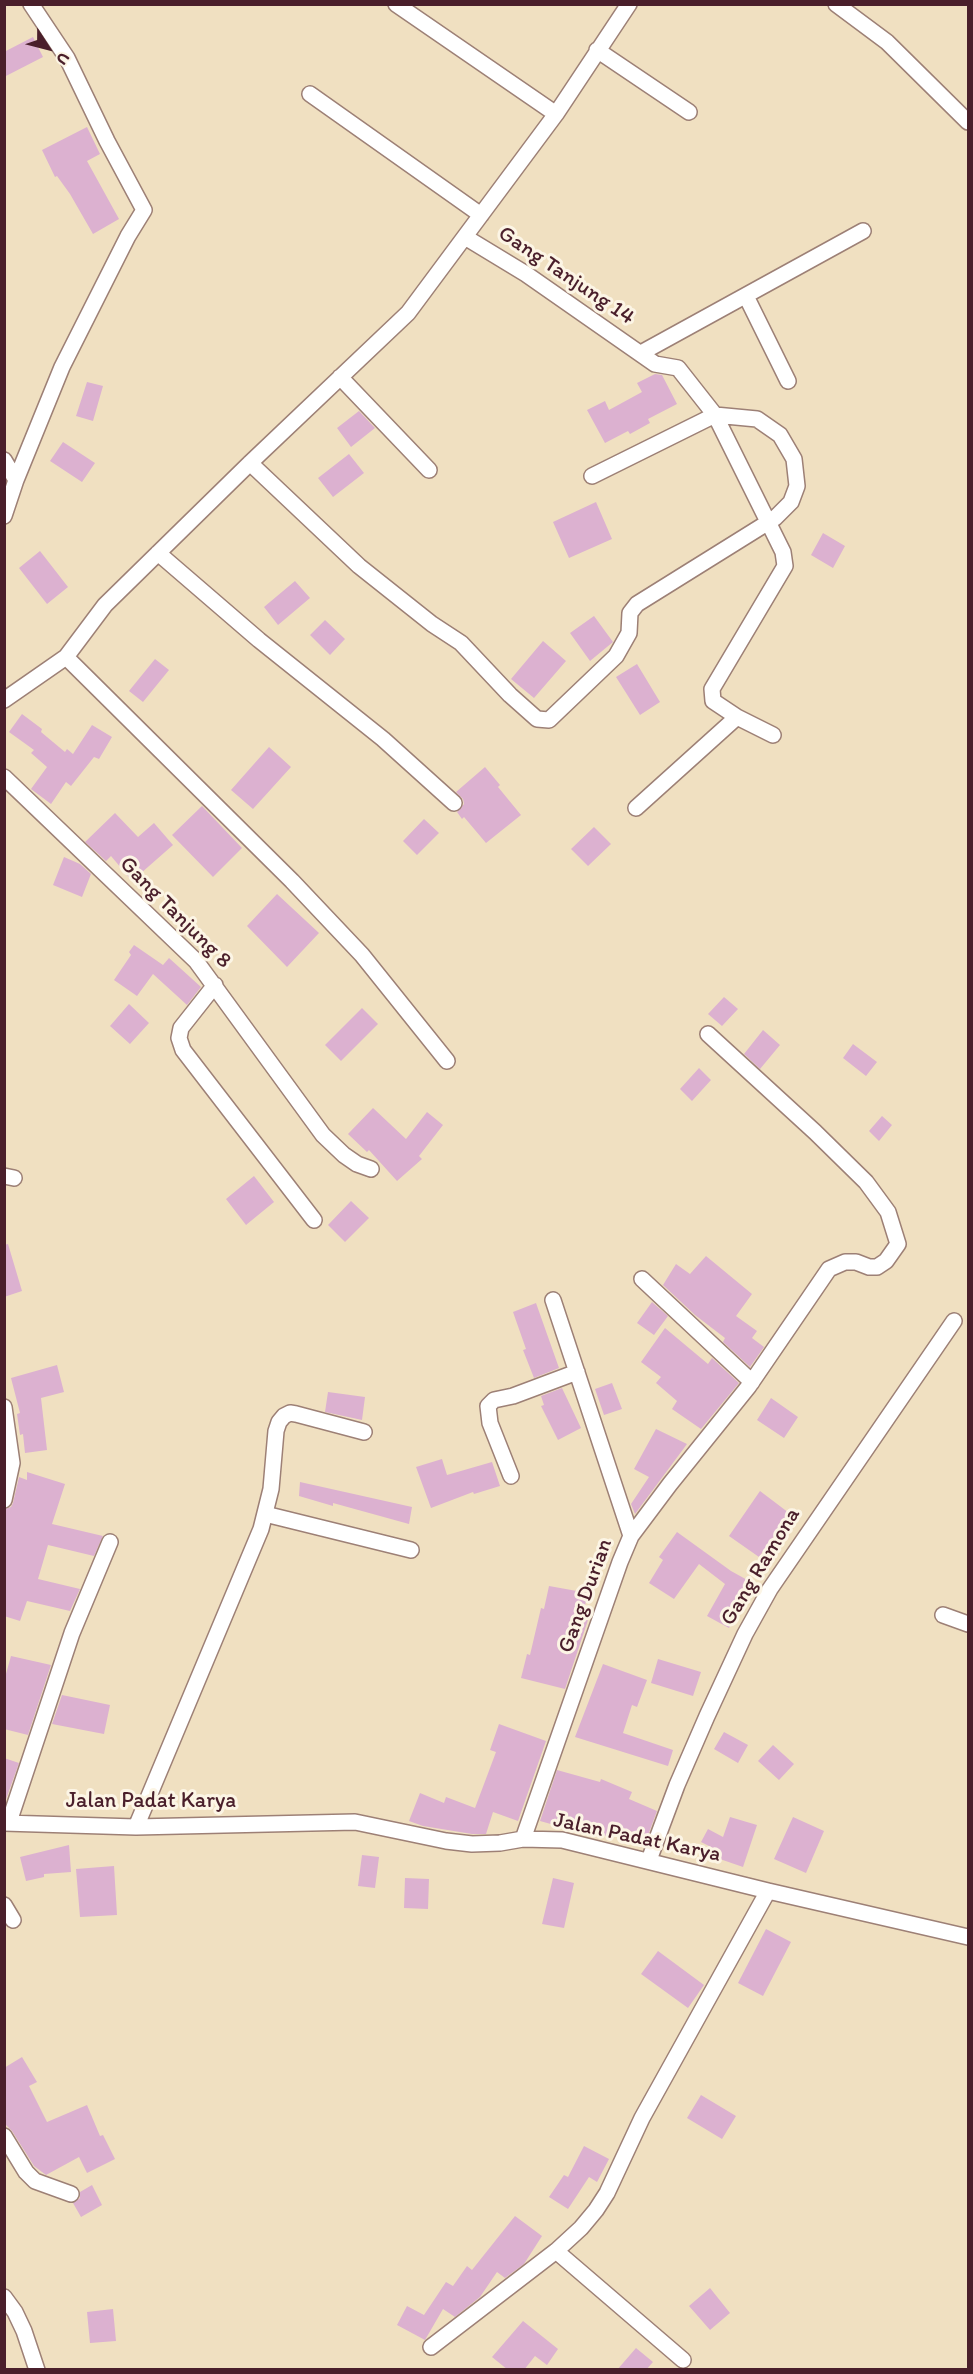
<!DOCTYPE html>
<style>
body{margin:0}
#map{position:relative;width:973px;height:2374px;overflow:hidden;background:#f0e0c1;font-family:Itim,sans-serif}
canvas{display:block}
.frame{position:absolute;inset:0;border:6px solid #4a1f2b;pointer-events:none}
.north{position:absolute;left:18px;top:18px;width:60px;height:60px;-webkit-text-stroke:4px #fcf5e5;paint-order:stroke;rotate:126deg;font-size:16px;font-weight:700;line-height:24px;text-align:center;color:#4a1f2b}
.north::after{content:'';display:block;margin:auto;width:21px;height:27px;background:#4a1f2b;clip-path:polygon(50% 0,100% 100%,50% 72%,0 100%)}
</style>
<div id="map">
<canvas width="973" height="2374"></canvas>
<div class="frame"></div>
<div class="north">U</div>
</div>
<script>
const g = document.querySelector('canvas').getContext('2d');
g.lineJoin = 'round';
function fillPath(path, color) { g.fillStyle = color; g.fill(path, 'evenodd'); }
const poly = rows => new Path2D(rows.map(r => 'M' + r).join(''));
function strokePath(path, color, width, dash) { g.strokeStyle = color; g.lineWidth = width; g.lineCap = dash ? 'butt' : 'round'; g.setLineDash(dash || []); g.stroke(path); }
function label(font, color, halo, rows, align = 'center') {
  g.font = font + ' Itim,sans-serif'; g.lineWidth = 6; g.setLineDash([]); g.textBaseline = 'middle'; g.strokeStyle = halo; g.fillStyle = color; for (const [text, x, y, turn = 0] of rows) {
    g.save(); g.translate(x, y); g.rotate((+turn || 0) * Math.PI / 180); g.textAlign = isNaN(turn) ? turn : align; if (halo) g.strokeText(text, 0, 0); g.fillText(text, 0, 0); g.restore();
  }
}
const building = poly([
 [33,37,43,57,4,77,4,52],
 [87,127,100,154,87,161,119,219,93,234,70,194,57,176,55,177,42,150],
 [655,374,662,375,677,404,648,419,650,423,630,434,628,431,605,443,587,410,605,401,609,410,642,392,637,383],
 [87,382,103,386,93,421,76,416],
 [359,411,375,428,351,447,337,428],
 [63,442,95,463,82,482,50,461],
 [349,454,364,473,333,497,318,478],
 [596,502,612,539,569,558,553,522],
 [823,533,845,546,833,568,811,555],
 [40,551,68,587,47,604,19,568],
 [295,581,310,598,278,625,264,607],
 [594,616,613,642,590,661,570,633],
 [325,620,345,639,330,655,310,635],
 [543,641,566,661,534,698,511,679],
 [155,659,169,670,143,702,129,691],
 [637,664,660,702,640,715,616,677],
 [22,714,42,729,41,732,65,752,67,749,73,754,92,725,112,737,99,759,94,757,71,786,66,782,51,804,31,789,47,767,31,753,34,750,9,732],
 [269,747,291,767,253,809,231,790],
 [485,767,500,785,498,787,521,815,486,843,464,817,462,819,457,812,464,804,463,799,456,792],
 [202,806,242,848,213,877,172,835],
 [115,813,138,837,154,823,173,845,132,881,111,856,106,861,85,842],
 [424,819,439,833,417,855,403,841],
 [594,827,611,844,588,866,571,849],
 [64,857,80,864,91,874,82,897,53,885],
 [277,894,319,933,287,967,247,926],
 [134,945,163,965,169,958,201,987,187,1005,153,974,137,996,114,980,131,955,129,952],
 [724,997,738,1009,722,1026,708,1014],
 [129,1004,149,1023,130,1044,110,1026],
 [362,1008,378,1024,341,1061,325,1045],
 [763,1030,780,1045,760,1069,744,1054],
 [853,1044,877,1062,866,1076,843,1058],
 [699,1068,711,1080,692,1101,680,1089],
 [373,1108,406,1139,427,1112,443,1125,419,1156,422,1159,397,1181,369,1150,367,1152,348,1134],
 [882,1116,892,1125,879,1141,869,1131],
 [254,1176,274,1202,246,1225,226,1199],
 [351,1201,369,1218,345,1242,328,1225],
 [8,1244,22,1291,4,1297,4,1245],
 [706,1256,752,1294,736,1316,757,1331,752,1338,764,1347,750,1367,723,1342,725,1338,695,1315,663,1285,676,1264,690,1274],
 [652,1302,668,1316,654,1335,637,1323],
 [536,1303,559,1368,534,1378,523,1350,526,1349,513,1312],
 [665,1328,708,1364,712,1358,739,1383,701,1429,672,1409,677,1401,656,1383,661,1377,641,1362],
 [57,1365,64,1392,41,1398,47,1450,25,1453,23,1434,20,1435,17,1414,20,1413,11,1378],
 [612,1383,622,1409,604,1415,595,1389],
 [562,1388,581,1428,558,1440,541,1406,544,1405,541,1396],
 [328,1392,365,1397,362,1420,325,1412],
 [771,1398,798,1417,784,1438,757,1420],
 [656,1429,687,1444,635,1514,631,1504,649,1477,634,1469],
 [442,1459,447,1475,492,1462,500,1486,474,1494,473,1492,431,1508,416,1467],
 [27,1472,65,1484,52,1524,103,1536,94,1556,48,1545,38,1579,80,1589,70,1611,27,1601,20,1621,4,1616,4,1509,11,1507,13,1503,19,1477,27,1480],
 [300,1482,412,1507,409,1524,333,1503,333,1506,299,1496],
 [760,1491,793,1516,781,1531,779,1529,759,1557,729,1536],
 [677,1532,731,1571,760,1587,751,1587,729,1628,707,1616,725,1584,699,1564,674,1599,649,1583,663,1560,659,1557],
 [549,1586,588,1593,582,1618,588,1620,565,1689,521,1678,527,1654,530,1655,541,1608,544,1609],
 [11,1656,51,1665,28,1735,4,1729,4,1681],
 [658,1659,701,1672,693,1696,651,1683],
 [603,1664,647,1680,637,1707,632,1705,623,1733,673,1750,668,1766,575,1737],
 [62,1695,110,1705,104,1734,52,1724],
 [499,1724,546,1741,518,1821,493,1812,486,1834,472,1834,423,1826,409,1821,420,1793,444,1803,446,1797,475,1808,496,1752,490,1750],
 [724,1732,748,1745,738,1763,714,1749],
 [773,1745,794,1764,779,1780,758,1761],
 [4,1758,19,1763,4,1805],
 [557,1770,600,1782,601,1779,632,1792,629,1799,657,1811,647,1838,618,1826,613,1839,567,1821,565,1828,540,1821],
 [730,1817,757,1825,743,1867,717,1858,719,1851,701,1842,708,1829,723,1837],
 [793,1817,824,1831,806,1873,774,1859],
 [69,1845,71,1872,44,1874,44,1877,26,1881,20,1857],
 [362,1855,379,1857,375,1888,358,1886],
 [114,1866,117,1915,80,1917,76,1869],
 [405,1878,429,1879,428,1909,404,1908],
 [553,1878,574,1883,564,1928,542,1924],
 [766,1929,791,1942,763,1996,738,1983],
 [658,1951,704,1985,688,2008,641,1974],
 [22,2057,37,2082,29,2086,47,2122,87,2105,100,2136,103,2135,115,2159,87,2173,79,2157,46,2175,34,2166,12,2131,4,2123,4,2068],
 [701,2095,736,2116,722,2139,687,2118],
 [584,2146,609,2159,597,2182,589,2177,568,2209,549,2197,564,2175,568,2177],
 [92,2185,102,2205,81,2217,73,2203,80,2198,80,2192],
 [515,2216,542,2236,524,2264,505,2278,497,2272,480,2297,455,2317,443,2309,425,2340,397,2325,407,2306,424,2315,446,2282,453,2286,467,2266,472,2270],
 [710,2288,730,2313,710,2330,689,2306],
 [113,2309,116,2341,90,2343,87,2312],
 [523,2321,558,2349,547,2365,535,2356,524,2370,508,2370,492,2357],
 [636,2348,653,2362,646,2370,617,2370]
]);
const minor = poly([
 [396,4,556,114],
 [836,4,887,42,968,122],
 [597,50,689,112],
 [310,94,481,215],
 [746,296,788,381],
 [641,353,863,231],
 [340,377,429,470],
 [4,460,16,480],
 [250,463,359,566,432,624,461,643,510,695,537,719,549,720,616,656,629,633,630,613,637,604,775,518,791,502,797,486,794,459,780,435,757,419,715,415,678,368,655,364,526,274,465,237],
 [592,476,715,415,783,552,785,566,712,689,713,701,737,717,773,735],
 [4,516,16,480,62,367,128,236,144,210,107,141,67,58,31,4],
 [158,553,259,640,383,739,454,803],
 [66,657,292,881,362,955,447,1061],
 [4,700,66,657,105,605,250,463,408,313,556,114,629,4],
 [4,777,196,961,323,1135,344,1155,357,1164,371,1169],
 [636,808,737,717],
 [215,985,181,1028,179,1038,183,1050,314,1220],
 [4,1176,14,1178],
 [642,1279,752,1382],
 [553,1300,631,1536],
 [4,1407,12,1463,4,1500],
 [511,1476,490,1423,488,1406,494,1400,513,1396,577,1372],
 [265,1514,411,1550],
 [943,1615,968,1624],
 [9,1822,72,1633,110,1542],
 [4,1823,136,1827,355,1822,446,1841,472,1844,500,1843,523,1839,562,1840,768,1891,968,1937],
 [136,1827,261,1529,271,1489,276,1431,279,1422,284,1416,290,1413,296,1414,364,1432],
 [523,1839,620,1562,631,1536,670,1484,749,1386,829,1269,845,1262,856,1262,869,1267,877,1267,886,1261,898,1244,888,1212,866,1182,815,1132,708,1034],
 [649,1860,677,1785,707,1716,745,1634,770,1589,954,1321],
 [4,1905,13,1920],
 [4,2136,26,2172,35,2181,71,2194],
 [556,2251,683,2360],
 [4,2297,15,2312,24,2331,37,2370],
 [431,2347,556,2251,581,2228,596,2210,607,2193,642,2118,768,1891]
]);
const streetNames = [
 ["Gang Tanjung 14",566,276,34],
 ["Gang Tanjung 8",175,913,45],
 ["Gang Ramona",761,1567,-59],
 ["Gang Durian",586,1596,-70],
 ["Jalan Padat Karya",151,1801],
 ["Jalan Padat Karya",637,1838,12]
];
fillPath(building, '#dcb1d0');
strokePath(minor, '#9d8076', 18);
strokePath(minor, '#fff', 15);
label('22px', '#4a1f2b', '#fcf5e5', streetNames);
</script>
